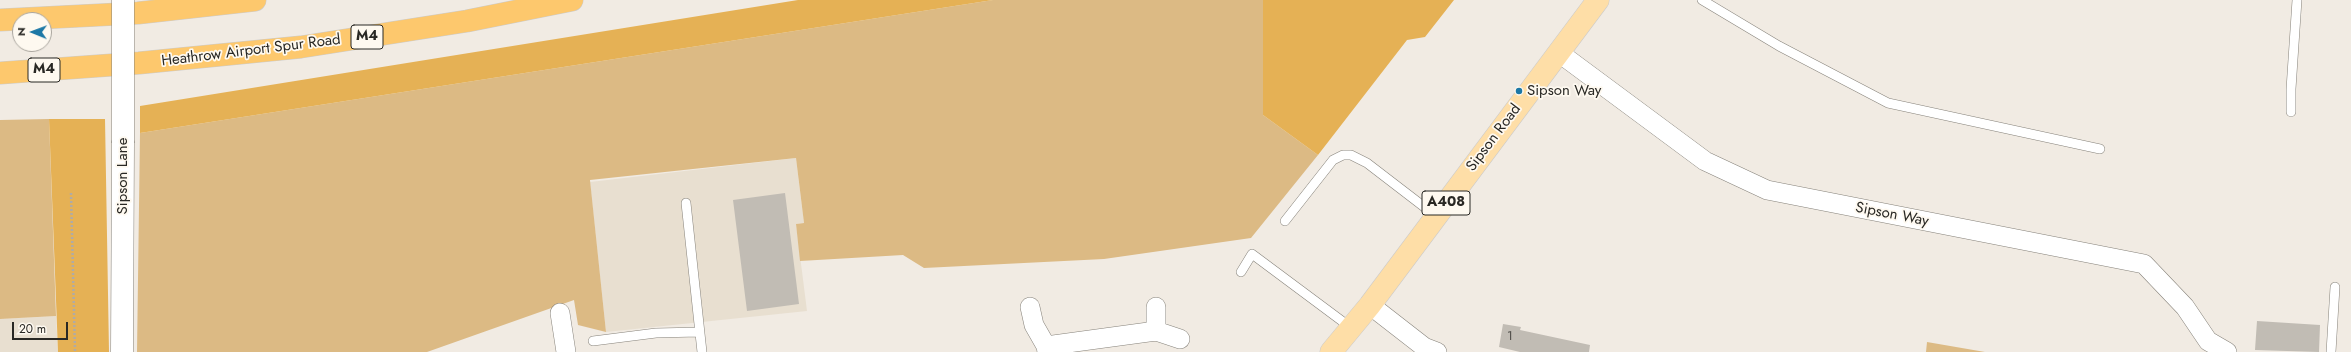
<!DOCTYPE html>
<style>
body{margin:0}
#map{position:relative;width:2351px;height:352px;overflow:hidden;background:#f1ebe3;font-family:Jost,sans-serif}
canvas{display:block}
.north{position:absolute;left:12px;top:12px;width:40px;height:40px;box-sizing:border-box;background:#fef9f0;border:1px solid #a9a59e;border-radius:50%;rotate:271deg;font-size:11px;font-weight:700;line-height:16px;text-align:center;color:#292824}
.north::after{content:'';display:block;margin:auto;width:14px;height:18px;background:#1c78a6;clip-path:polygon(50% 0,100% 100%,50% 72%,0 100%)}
.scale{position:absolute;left:12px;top:322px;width:56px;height:18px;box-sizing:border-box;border:2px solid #292824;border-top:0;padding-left:5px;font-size:12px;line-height:14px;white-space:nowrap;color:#292824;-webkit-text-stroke:3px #fef9f0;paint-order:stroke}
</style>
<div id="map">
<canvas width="2351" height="352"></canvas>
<div class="north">N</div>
<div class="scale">20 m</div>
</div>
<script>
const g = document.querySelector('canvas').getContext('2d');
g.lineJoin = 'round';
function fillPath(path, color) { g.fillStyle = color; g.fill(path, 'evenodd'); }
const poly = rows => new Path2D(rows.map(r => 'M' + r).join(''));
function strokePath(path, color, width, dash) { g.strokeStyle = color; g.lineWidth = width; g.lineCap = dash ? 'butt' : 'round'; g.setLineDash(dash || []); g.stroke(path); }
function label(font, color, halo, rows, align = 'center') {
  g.font = font + ' Jost,sans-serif'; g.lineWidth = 3.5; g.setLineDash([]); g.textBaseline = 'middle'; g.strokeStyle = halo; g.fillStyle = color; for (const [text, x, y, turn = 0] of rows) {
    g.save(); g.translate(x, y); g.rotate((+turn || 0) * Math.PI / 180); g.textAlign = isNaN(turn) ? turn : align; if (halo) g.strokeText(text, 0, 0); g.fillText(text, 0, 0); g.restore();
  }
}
const built = poly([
 [796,158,804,223,796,224,807,311,606,332,590,182],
 [56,316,58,352,0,352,0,319]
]);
const green = poly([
 [993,0,1263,0,1263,115,1318,155,1251,238,1104,259,924,268,903,255,800,261,796,224,804,223,796,158,590,180,606,332,578,325,574,300,427,352,137,352,140,133],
 [49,119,56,316,0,319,0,120],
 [1927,342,1985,352,1926,352]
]);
const forest = poly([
 [798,0,993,0,140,133,140,106],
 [1263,0,1454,0,1425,37,1407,40,1318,155,1263,115],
 [49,119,105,119,109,352,58,352]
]);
const building = poly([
 [785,193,799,304,747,311,733,200],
 [2257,321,2320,325,2319,352,2255,350],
 [1503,324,1521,327,1520,330,1590,345,1589,352,1520,352,1499,347]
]);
const path = poly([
 [71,193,75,352]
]);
const lane = poly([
 [1702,0,1779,46,1888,103,2100,149],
 [2291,112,2291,89,2297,0],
 [686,203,702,352],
 [1285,221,1333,160,1343,155,1351,155,1367,163,1436,216],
 [1241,272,1252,254,1350,327],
 [593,341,656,333,699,332],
 [2331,352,2335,287]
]);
const street = poly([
 [1558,52,1705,161,1767,190,2144,264,2185,307,2208,341,2227,352],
 [1370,305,1424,347,1437,352],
 [1030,307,1034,325,1046,346,1047,352],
 [1156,307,1156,331],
 [560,313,566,352],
 [1046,346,1156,331,1180,339]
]);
const secondary = poly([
 [122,352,123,143]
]);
const primary = poly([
 [1331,352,1370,305,1598,0]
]);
const highway = poly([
 [0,20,138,13,255,0],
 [0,73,139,63,301,47,467,21,572,0]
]);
const secondaryBridge = poly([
 [123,0,123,143]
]);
const markers = [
 [1519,91,4,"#1c78a6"]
];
const numberNames = [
 ["1",1510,337]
];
const shields = [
 [367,37,32],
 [44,70,32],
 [1446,203,48]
];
const shieldNames = [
 ["M4",367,37],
 ["M4",44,70],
 ["A408",1446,203]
];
const streetNames = [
 ["Heathrow Airport Spur Road",251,51,-7],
 ["Sipson Road",1494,138,-53],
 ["Sipson Lane",123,176,-90],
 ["Sipson Way",1892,215,11]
];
const poiNames = [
 ["Sipson Way",1527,91]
];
fillPath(built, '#e8dfd0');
fillPath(green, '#dcba84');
fillPath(forest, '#e5b155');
fillPath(building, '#c1bcb4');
strokePath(lane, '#86827a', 10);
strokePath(street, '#86827a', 20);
strokePath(secondary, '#86827a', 23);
strokePath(primary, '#cccbca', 23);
strokePath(highway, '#cccbca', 23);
strokePath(path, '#b0aba5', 2.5, [2, 2]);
strokePath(lane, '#fff', 9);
strokePath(street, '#fff', 19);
strokePath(secondary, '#fff', 22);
strokePath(primary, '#fedea7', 22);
strokePath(highway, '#fdc86d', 22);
strokePath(secondaryBridge, '#86827a', 23, []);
strokePath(secondaryBridge, '#fff', 22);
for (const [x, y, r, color] of markers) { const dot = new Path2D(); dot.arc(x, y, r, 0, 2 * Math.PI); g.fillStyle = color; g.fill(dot); strokePath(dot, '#fef9f0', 1.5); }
label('13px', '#4f4d48', null, numberNames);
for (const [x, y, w] of shields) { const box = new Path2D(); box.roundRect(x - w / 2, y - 12, w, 24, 3); g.fillStyle = '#fef9f0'; g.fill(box); strokePath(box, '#292824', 1); }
label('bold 14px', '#292824', null, shieldNames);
label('15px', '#292824', '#fef9f0', streetNames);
label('15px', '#292824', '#fef9f0', poiNames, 'left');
</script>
